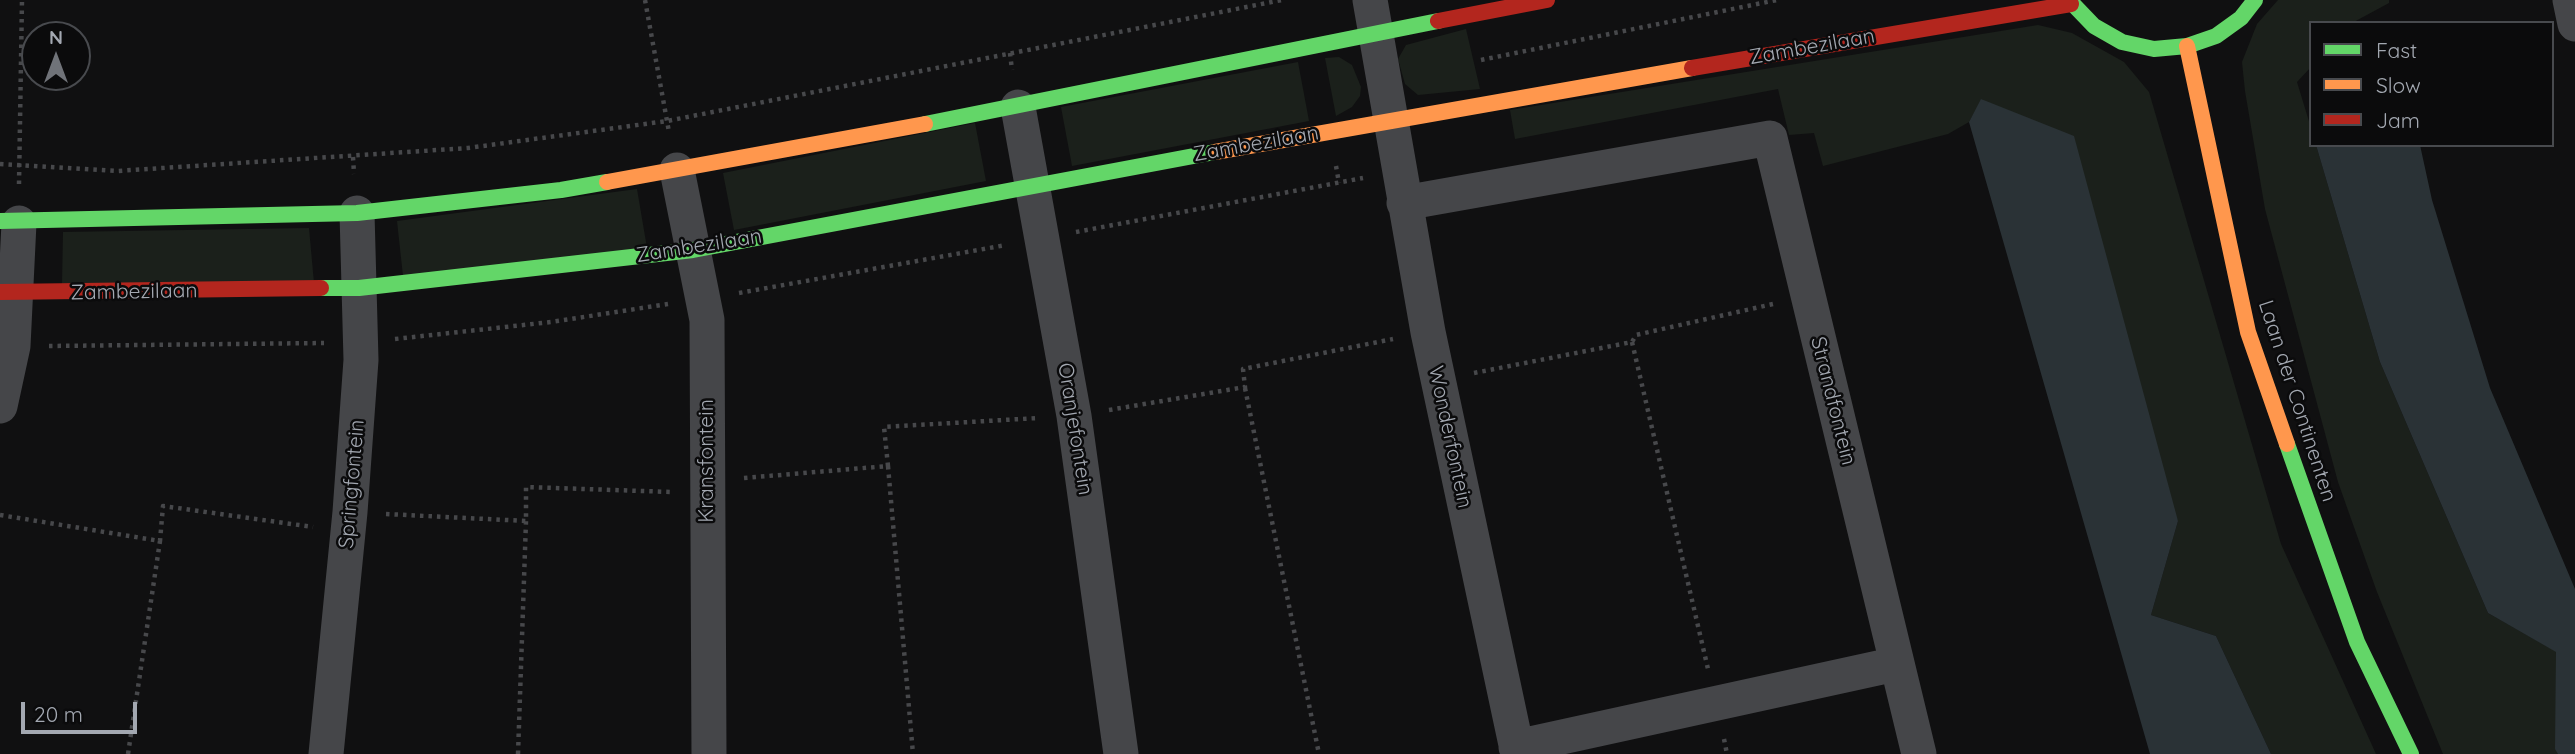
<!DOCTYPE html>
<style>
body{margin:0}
#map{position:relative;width:2575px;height:754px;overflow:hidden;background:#101011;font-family:Quicksand,sans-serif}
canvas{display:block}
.legend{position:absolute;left:2309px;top:21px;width:245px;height:126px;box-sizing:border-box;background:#0b0b0c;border:2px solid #484a4e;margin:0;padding:9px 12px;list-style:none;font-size:21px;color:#a3a8b1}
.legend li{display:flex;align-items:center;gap:14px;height:35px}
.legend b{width:35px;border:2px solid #484a4e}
.north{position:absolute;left:21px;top:21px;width:70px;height:70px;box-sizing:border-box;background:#0b0b0c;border:2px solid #484a4e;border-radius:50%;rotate:0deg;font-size:19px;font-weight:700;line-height:28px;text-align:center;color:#a3a8b1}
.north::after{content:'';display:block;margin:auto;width:24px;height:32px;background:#707379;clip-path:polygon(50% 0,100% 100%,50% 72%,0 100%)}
.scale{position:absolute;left:21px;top:702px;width:116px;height:32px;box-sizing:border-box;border:4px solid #a3a8b1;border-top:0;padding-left:9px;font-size:21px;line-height:24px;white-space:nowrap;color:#a3a8b1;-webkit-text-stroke:5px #0b0b0c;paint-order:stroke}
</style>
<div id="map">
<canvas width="2575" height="754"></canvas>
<ul class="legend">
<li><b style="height:9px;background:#63d668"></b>Fast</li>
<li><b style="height:9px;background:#ff974d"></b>Slow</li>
<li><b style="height:9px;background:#b3261e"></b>Jam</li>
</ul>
<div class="north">N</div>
<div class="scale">20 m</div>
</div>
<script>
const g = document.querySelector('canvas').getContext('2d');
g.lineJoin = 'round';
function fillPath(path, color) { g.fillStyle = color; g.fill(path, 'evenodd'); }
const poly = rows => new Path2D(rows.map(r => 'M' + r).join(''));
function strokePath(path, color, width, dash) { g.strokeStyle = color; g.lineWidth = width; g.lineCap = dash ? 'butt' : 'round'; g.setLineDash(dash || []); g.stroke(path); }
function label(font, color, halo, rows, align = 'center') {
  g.font = font + ' Quicksand,sans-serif'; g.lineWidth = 5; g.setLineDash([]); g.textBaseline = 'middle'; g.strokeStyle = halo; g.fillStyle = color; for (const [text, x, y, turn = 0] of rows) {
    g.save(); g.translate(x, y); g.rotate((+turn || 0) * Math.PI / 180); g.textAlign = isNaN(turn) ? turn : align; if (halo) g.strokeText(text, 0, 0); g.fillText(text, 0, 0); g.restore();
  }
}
const green = poly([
 [2278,0,2389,0,2389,3,2352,23,2311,23,2311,67,2297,82,2311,128,2311,145,2316,145,2380,362,2488,613,2557,652,2558,754,2443,754,2377,592,2338,482,2265,209,2245,91,2242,62,2257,24],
 [2038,25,2072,33,2124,62,2149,92,2281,544,2376,754,2271,754,2216,636,2151,615,2178,521,1982,99,1969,122,1948,134,1823,166,1814,133,1789,135,1778,89,1515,139,1510,110],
 [1466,29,1480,89,1418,95,1405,84,1398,59,1406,45],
 [1339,57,1352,65,1361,87,1360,96,1352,107,1336,116,1325,58],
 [1298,62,1309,121,1072,166,1061,107],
 [975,123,986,181,734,230,723,173],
 [637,189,647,248,403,276,397,221],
 [309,228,314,283,62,284,63,232]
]);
const water = poly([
 [1981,99,2074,136,2178,521,2151,615,2216,636,2271,754,2150,754,1969,122],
 [2316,145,2420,145,2432,200,2490,388,2575,589,2575,754,2558,754,2555,749,2556,652,2488,613,2380,362]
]);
const path = poly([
 [645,0,669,132],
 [1010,53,1012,70],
 [1481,60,1777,0],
 [353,157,354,174],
 [0,164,117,171,468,148,667,121,1282,0],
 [1336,166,1339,183],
 [19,184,22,0],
 [1076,232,1363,178],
 [739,293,1006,245],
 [395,339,551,322,668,304],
 [1632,342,1708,669],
 [49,346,324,343],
 [1474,373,1632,342,1636,335,1773,304],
 [1245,388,1319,754],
 [1109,410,1245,387,1243,369,1393,339],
 [888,466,913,754],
 [744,478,888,466,884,427,1038,418],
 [386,514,526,521,526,487,672,492],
 [0,515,160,541,163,506,313,527],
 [1724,739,1727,754],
 [128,754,160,541],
 [518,754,526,521]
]);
const street = poly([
 [1370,0,1428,332,1518,754],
 [2570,0,2575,24],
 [1018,107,1074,416,1121,754],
 [677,170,707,320,709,754],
 [1404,203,1770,138,1919,754],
 [0,406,13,346,19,223],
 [1516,747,1896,664],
 [326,754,350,512,361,360,357,213]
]);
const fast = poly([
 [2069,0,2094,26,2122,42,2154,49,2187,46,2216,36,2241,18,2255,0],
 [925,124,1438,21],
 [0,221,357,213,561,190,607,182],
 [321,288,359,288,693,250,1215,152],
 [2287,444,2357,642,2411,754]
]);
const slow = poly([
 [2187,46,2248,332,2287,444],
 [1215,152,1692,68],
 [607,182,925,124]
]);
const jam = poly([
 [1438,21,1547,0],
 [1692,68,2071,4],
 [0,292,321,288]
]);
const streetNames = [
 ["Zambezilaan",1812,47,-10],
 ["Zambezilaan",1256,144,-10],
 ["Zambezilaan",699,246,-9],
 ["Zambezilaan",134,292,-1],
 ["Strandfontein",1833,401,76],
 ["Laan der Continenten",2297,401,72],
 ["Oranjefontein",1075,429,81],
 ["Wonderfontein",1450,437,78],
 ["Kransfontein",707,461,-90],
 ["Springfontein",352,484,-85]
];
fillPath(green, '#1b201b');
fillPath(water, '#2a3236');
strokePath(path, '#47484b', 4.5, [3.5, 5]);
strokePath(street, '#454649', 35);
strokePath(fast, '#63d668', 16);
strokePath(slow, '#ff974d', 16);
strokePath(jam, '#b3261e', 16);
label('21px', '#a3a8b1', '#0b0b0c', streetNames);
</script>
